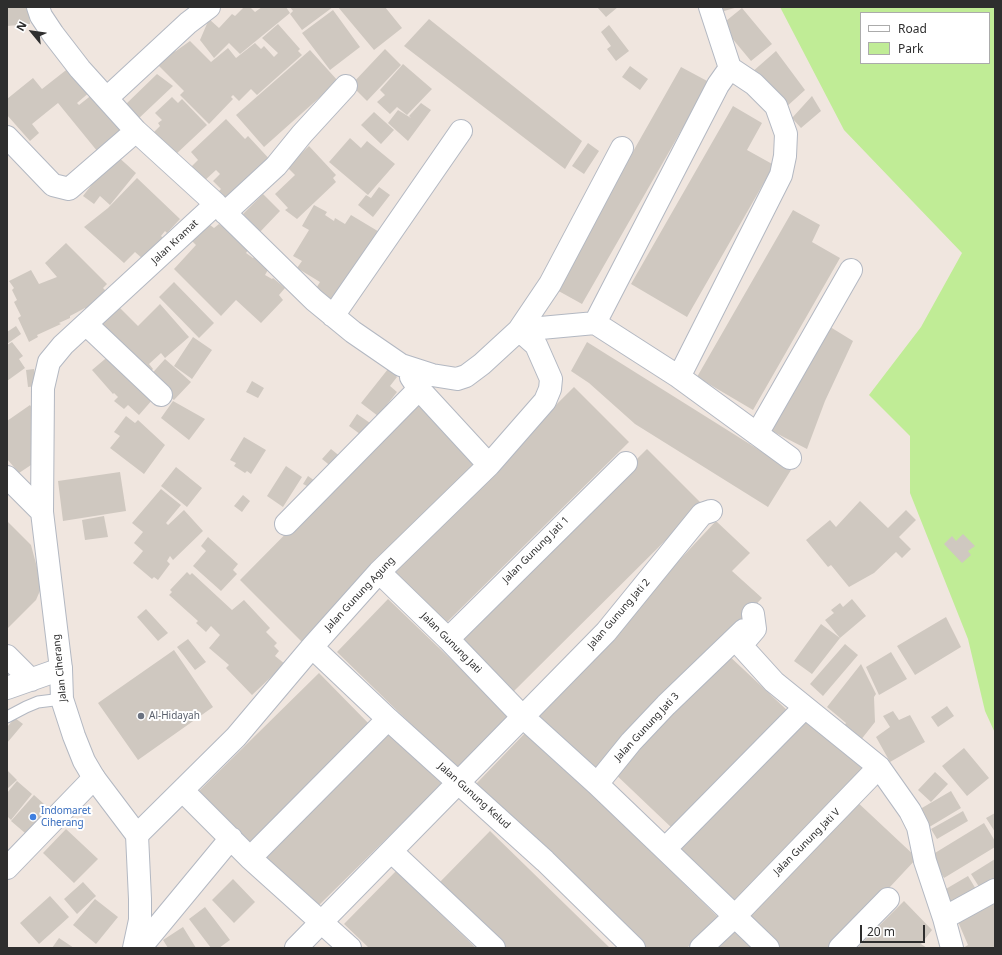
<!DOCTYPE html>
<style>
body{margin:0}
#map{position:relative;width:1002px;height:955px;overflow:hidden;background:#f0e6df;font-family:"Noto Sans",sans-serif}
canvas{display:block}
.frame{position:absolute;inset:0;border:8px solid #2e2e2e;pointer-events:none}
.legend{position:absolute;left:860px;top:12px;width:130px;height:52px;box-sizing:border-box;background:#fff;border:1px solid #ababab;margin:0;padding:5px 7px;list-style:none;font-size:12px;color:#2e2e2e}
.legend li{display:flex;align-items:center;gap:8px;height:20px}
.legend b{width:20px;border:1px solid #ababab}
.north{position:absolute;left:12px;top:12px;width:40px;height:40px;-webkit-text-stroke:3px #fff;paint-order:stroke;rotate:299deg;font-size:11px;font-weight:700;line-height:16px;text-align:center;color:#2e2e2e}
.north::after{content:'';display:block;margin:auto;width:14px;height:18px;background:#2e2e2e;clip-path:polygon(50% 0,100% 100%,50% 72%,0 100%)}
.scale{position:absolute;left:860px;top:925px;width:65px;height:18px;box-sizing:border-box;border:2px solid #2e2e2e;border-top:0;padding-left:5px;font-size:12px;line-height:14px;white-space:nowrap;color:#2e2e2e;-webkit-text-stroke:3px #fff;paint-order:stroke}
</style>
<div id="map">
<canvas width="1002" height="955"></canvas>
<div class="frame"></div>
<ul class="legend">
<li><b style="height:5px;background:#fff"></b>Road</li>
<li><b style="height:11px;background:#c0ec96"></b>Park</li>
</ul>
<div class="north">N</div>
<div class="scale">20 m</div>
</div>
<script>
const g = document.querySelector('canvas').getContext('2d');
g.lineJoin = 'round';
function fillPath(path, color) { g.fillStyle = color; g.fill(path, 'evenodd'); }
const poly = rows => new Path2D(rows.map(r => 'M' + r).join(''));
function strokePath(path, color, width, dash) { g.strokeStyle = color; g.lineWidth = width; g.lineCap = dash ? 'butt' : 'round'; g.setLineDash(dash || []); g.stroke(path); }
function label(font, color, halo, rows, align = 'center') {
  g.font = font + ' "Noto Sans",sans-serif'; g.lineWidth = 4; g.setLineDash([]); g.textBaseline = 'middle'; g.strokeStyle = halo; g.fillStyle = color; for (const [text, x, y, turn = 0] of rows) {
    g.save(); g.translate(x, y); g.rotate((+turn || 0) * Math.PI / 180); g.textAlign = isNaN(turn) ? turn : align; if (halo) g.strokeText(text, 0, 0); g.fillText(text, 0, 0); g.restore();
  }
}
const green = poly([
 [780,7,995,7,995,733,985,711,968,639,910,493,910,436,869,395,921,327,962,253,844,130],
 [861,13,989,13,989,63,861,63]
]);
const building = poly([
 [7,7,29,7,30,24,7,26],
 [244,7,250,7,255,12,262,7,286,7,290,13,240,54,229,43,214,58,200,40,209,19,219,28,232,14,235,16],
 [290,7,333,7,302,30,290,14,293,11],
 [338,7,385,7,402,28,374,50],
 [597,7,618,7,606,17],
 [715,7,738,7,717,13],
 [742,8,772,44,751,61,721,25],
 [333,10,360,47,330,70,302,33],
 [429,19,582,141,565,169,404,46],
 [278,24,300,49,298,51,302,55,257,95,251,89,239,101,233,95,231,97,233,99,209,124,180,95,184,91,153,60,176,51,190,41,211,62,228,48,236,58,255,43,261,49,264,46,274,57,278,53,262,38],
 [609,25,629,51,616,61,607,49,611,46,601,32],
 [385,49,401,65,367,101,351,85],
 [310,50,338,81,264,147,236,115],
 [776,51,805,90,784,109,751,73],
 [403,64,432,89,407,115,397,107,390,114,377,102,385,95,380,90],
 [630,66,648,79,640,90,622,77],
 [70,67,91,91,77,103,79,105,93,94,126,136,102,157,58,103,32,124,39,133,30,141,7,115,7,99,33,78,42,89],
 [681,67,709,82,582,304,555,289],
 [157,74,173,86,137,120,125,105],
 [812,96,821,111,801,128,792,118],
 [172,97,178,103,182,99,207,125,174,156,153,133,160,126,158,123,162,120,155,113],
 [421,103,431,110,408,141,388,123,398,110,411,118,409,116],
 [733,106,762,123,747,150,774,165,687,317,631,284],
 [374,112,394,130,381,144,361,125],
 [226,119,245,139,248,136,274,164,228,208,215,195,221,189,213,181,220,174,216,170,203,182,190,168,198,160,191,152],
 [350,138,361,148,367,141,395,164,368,195,329,162],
 [588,143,599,151,584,174,572,166],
 [309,146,336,175,333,178,336,182,297,219,285,210,288,208,275,194,295,175,287,167],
 [115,154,136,173,110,205,100,196,94,204,83,196],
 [137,178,180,219,167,233,165,231,161,236,165,240,144,260,135,252,124,263,84,227,108,208],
 [379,187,390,195,373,217,358,205,366,195,371,198],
 [263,194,280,211,259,233,251,226,253,224,243,214],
 [314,205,327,212,325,215,334,221,335,218,345,224,351,215,381,233,338,304,315,290,320,282,297,268,302,261,293,256,309,230,302,226],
 [793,210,820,225,812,242,840,258,753,410,697,377],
 [206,222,214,228,219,224,251,246,246,253,253,258,258,253,269,268,265,275,272,279,273,278,285,288,279,295,283,300,261,323,236,300,221,316,174,269,196,245,190,239],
 [66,243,107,284,103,288,108,293,88,311,85,308,70,316,70,318,59,323,61,324,37,335,38,337,29,342,18,318,21,316,14,302,17,300,12,290,14,288,9,281,31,270,39,284,57,277,45,263],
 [174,282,214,323,199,338,159,297],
 [160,304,189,337,165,358,161,353,149,364,153,369,146,376,94,330,119,307,138,326],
 [827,325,853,341,825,401,807,449,772,431],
 [16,326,21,334,7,344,7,332],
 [193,337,212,350,192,379,174,366],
 [12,342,23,356,19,359,25,368,7,381,7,345],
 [587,342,791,470,768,507,635,424,589,383,571,371],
 [111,354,153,399,139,415,128,405,124,409,114,401,118,397,114,393,113,394,92,370],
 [165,359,191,382,174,400,147,379],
 [34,369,37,386,28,387,26,370],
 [388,369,397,377,390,386,397,392,378,416,361,403],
 [252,381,264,388,258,398,246,392],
 [574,387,629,442,442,627,388,572],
 [173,401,205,419,189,440,161,418],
 [416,402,479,465,303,643,240,580],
 [30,405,34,411,34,463,19,473,7,459,7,421],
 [357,414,373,425,364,437,349,426],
 [126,416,135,423,138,420,165,445,144,474,110,448,120,436,114,432],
 [244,437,266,450,251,474,247,471,245,473,234,466,236,463,230,460],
 [331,449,342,458,333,468,322,459],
 [647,449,702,504,511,694,456,639],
 [286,466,302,477,283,507,267,496],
 [176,467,202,488,187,507,161,486],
 [120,472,126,511,63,521,58,481],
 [308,476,315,481,311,488,303,484],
 [161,489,181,505,166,523,168,525,184,510,203,531,173,560,170,556,167,561,170,564,158,580,154,577,152,579,133,563,143,551,134,543,143,532,132,523],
 [243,495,250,501,242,512,234,506],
 [860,501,888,528,906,510,916,520,899,537,911,549,902,558,896,552,874,573,849,587,831,565,828,567,806,540,830,520,836,527],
 [104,516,108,537,85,540,82,520],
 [7,521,31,545,42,586,36,600,7,629],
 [716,521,750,553,732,571,762,598,595,777,532,718],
 [963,534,975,546,968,551,971,555,962,563,944,544,952,536,956,541],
 [208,537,238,564,233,570,237,574,221,591,193,566,206,551,201,546],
 [187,572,190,575,192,573,232,610,244,600,270,628,266,632,277,643,274,646,279,651,275,656,285,664,252,695,226,668,229,665,209,648,220,635,211,626,206,632,196,623,198,621,169,595,172,592,170,590],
 [388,599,511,717,459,771,337,652],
 [852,599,866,616,840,638,825,620,834,613,831,610,840,603,843,607],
 [146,609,168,633,158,641,137,617],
 [946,617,961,647,915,675,897,646],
 [821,624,840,638,812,674,794,661],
 [188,639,206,662,195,670,177,647],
 [845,644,858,655,823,696,810,684],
 [174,650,213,707,138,760,98,703],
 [891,652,907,679,879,695,866,667],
 [726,653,789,712,771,731,749,748,673,829,611,770],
 [861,664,876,694,874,697,875,722,860,741,843,728,846,723,827,707],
 [319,673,373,728,251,849,196,794],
 [947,706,954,716,938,727,931,717],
 [804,710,867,769,737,908,674,849],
 [893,711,899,720,910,715,925,742,890,762,876,737,890,727,883,716],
 [15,718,23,724,7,743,7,727],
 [387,729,442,784,312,912,261,863],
 [527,731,718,917,687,948,643,948,475,785],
 [964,748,989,778,967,796,942,766],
 [7,770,17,780,7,789],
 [935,772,948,784,931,802,918,790],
 [17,781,32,794,11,820,7,816,7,793],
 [951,791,961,808,926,829,915,812],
 [34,795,54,813,32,839,11,821],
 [854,799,917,858,833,948,781,948,746,915],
 [963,811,968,821,937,839,931,829],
 [995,813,995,832,986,818],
 [984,823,995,841,995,847,944,878,930,856],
 [66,829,98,859,74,883,43,853],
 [490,831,528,868,610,948,504,948,438,884],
 [995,859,995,881,981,890,971,874],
 [396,871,476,948,369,948,344,924],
 [968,876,977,891,948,908,939,893],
 [233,879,255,902,234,923,212,900],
 [83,882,96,896,77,914,64,899],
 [50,896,69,917,39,944,20,923],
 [95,899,118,917,96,944,73,925],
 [991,900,995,906,995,948,963,948,968,945,956,917],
 [904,901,932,930,921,944,927,948,857,948],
 [205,907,230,940,219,948,211,948,189,919],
 [183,927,196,948,168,948,163,940],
 [737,928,758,948,718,948],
 [59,938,74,948,52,948]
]);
const service = poly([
 [7,717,26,707,38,702,62,699]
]);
const minor = poly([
 [38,7,41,16,53,34,80,69,136,131,216,204,314,300,353,332,401,365,432,375,457,379,466,376,482,364,519,330,595,323,679,377,790,458],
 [107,98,188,23,209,7],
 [7,137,53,185,69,189,136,131],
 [225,213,276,166,302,134,346,86],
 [333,316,461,131],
 [595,323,718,85,730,68,710,7],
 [86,324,161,395],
 [411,377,419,389,489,465],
 [679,377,781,175,785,156,786,134,776,106,754,84,730,68],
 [757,434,851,270],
 [42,512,43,388,49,362,63,345,216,204],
 [286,524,419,389],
 [379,572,448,639,522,716,597,784,768,948],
 [448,639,626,463],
 [735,639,774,682,879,767,910,811,918,827,925,861,944,918,952,948],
 [743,643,755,629,753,614],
 [312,647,388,719,545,861,634,948],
 [7,656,31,680],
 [7,688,61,669],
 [597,784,631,742,666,705,744,630],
 [183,791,250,858,350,948],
 [137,835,236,737,312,647,379,572,489,465,545,401,550,389,551,379,536,345,519,330,550,284,622,148],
 [665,849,804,708],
 [392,852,494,948],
 [250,858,388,719],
 [7,868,94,778],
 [944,918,995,890],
 [140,948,231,838],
 [296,948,606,632,702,514,711,511],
 [701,948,735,916,879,767],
 [840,948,888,899]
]);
const tertiary = poly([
 [7,477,42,512,61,669,62,699,74,736,84,761,94,778,137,835,140,899,140,920,134,948]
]);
const markers = [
 [141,716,4,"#6b7280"],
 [33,817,4,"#3f7fe0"]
];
const streetNames = [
 ["Jalan Kramat",175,242,-43],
 ["Jalan Gunung Jati 1",536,550,-45],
 ["Jalan Gunung Agung",360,594,-47],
 ["Jalan Gunung Jati 2",619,614,-49],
 ["Jalan Gunung Jati",451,643,45],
 ["Jalan Ciherang",60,668,-96],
 ["Jalan Gunung Jati 3",647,727,-47],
 ["Jalan Gunung Kelud",474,796,42],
 ["Jalan Gunung Jati V",807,842,-45]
];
const worshipNames = [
 ["Al-Hidayah",149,716]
];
const shopNames = [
 ["Indomaret",41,811],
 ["Ciherang",41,823]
];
fillPath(green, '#c0ec96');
fillPath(building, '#cfc8c0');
strokePath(service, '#b3b8c2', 13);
strokePath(minor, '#b3b8c2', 24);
strokePath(tertiary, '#b3b8c2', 24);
strokePath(service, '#fff', 11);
strokePath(minor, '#fff', 22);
strokePath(tertiary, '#fff', 22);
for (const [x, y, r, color] of markers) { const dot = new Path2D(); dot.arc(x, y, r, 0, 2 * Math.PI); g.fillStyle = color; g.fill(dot); strokePath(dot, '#fff', 1.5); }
label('10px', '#2e2e2e', '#fff', streetNames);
label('10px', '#5b616d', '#fff', worshipNames, 'left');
label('10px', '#366cbe', '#fff', shopNames, 'left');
</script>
